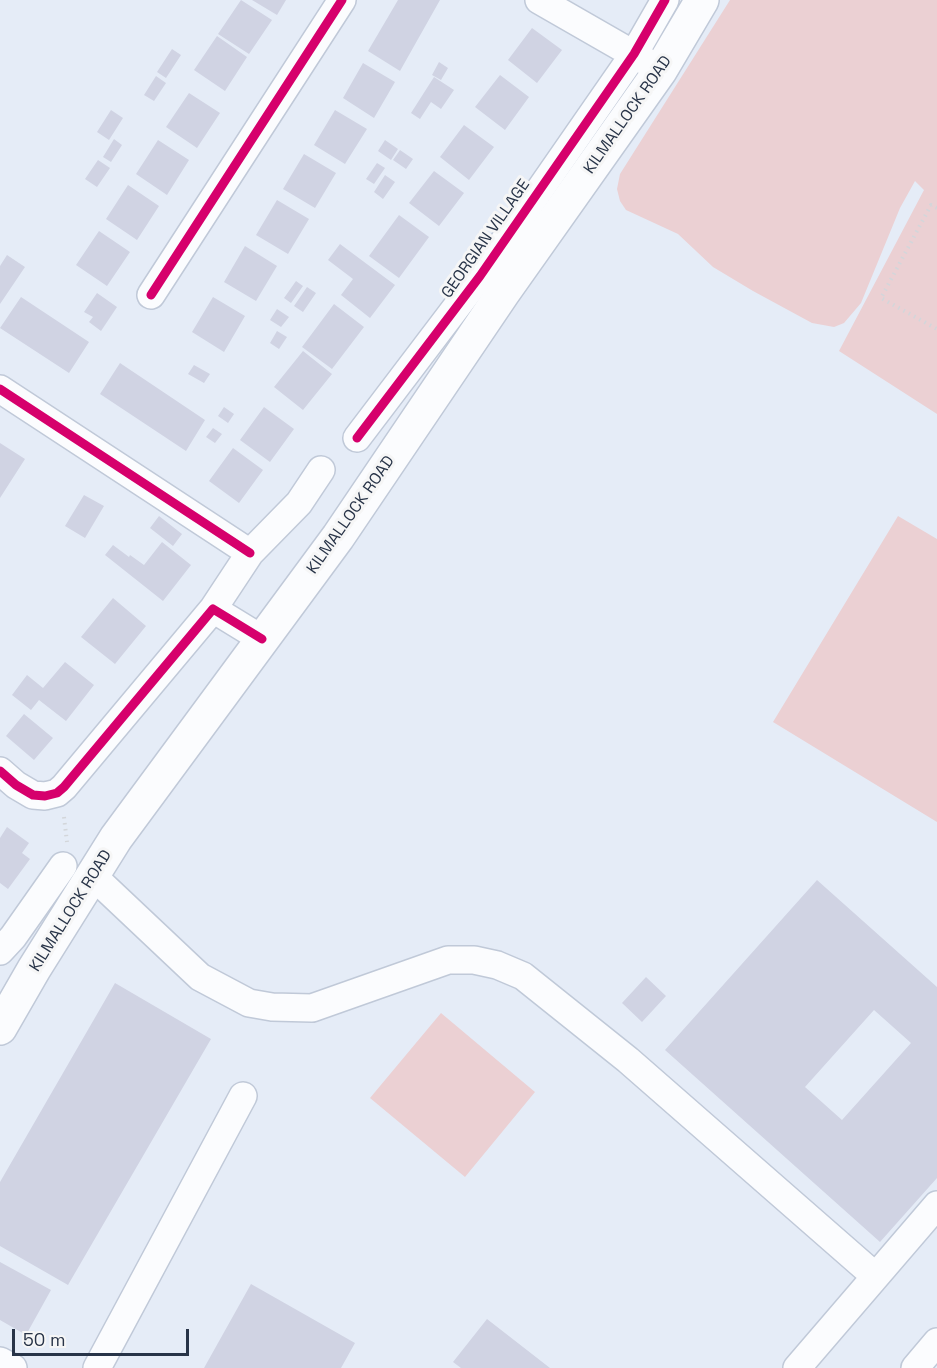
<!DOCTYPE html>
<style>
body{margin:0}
#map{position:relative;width:937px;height:1368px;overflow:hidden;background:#e5ecf7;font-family:"Space Grotesk",sans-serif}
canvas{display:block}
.scale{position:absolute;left:12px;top:1329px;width:177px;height:27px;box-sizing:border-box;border:3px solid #283448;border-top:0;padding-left:8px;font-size:18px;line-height:21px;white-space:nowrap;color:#283448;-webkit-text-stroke:4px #f6f6f6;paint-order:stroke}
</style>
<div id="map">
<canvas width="937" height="1368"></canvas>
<div class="scale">50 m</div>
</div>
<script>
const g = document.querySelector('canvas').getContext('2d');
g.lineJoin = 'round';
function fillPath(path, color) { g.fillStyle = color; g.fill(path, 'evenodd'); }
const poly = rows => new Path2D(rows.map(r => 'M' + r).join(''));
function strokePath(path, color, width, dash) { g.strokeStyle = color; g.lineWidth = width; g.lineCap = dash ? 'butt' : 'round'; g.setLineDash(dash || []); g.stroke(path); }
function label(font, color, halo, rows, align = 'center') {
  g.font = font + ' "Space Grotesk",sans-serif'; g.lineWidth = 6; g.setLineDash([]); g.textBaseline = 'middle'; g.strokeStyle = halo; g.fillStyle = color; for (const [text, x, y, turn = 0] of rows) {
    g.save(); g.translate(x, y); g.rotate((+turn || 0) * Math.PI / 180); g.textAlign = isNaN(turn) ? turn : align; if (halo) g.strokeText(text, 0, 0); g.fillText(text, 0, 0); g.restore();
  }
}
const green = poly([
 [730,0,937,0,937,414,839,351,924,190,915,181,900,208,861,303,844,323,834,327,812,323,753,291,713,267,678,234,626,210,620,201,617,189,620,174],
 [898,516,937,539,937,822,773,722],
 [441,1013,535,1092,465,1177,370,1098]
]);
const building = poly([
 [241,0,272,20,249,54,218,34],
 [252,0,286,0,277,15],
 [398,0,440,0,400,71,368,51],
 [532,28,562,50,537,83,508,60],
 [217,36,247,57,225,91,194,70],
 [172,49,181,55,166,78,157,72],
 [439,62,448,68,441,80,432,75],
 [363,63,395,82,374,118,343,98],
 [500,75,529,97,505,130,475,107],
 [156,76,166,83,154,101,144,95],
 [434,77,454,90,441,109,431,102,420,119,411,113],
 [189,93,220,113,197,148,166,127],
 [111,110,123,118,109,140,97,132],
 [335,110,367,129,345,164,314,145],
 [464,125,494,147,469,180,440,157],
 [114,139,122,145,111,162,103,157],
 [158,140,189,160,167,195,136,174],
 [385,140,398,149,391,160,378,151],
 [400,150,413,159,406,169,393,160],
 [304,154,336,173,315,208,283,189],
 [98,160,110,168,97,187,85,179],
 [377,163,385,168,374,184,366,179],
 [434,171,464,193,439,226,409,203],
 [385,175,395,182,383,199,374,192],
 [128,185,159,206,137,240,106,219],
 [277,200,309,219,288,254,256,235],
 [399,215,429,237,399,278,369,256],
 [99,231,130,252,107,286,76,265],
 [340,244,395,285,370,318,341,295,353,279,328,260],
 [245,246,277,266,256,301,224,282],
 [7,255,25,267,0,304,0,266],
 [296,281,303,286,291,303,284,298],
 [307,287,316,293,303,312,294,306],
 [97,293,117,307,101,331,89,322,93,317,84,312],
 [21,297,89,342,69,373,0,328],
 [213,297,245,316,224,352,192,332],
 [334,304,364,327,332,369,302,347],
 [277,309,289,317,281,327,270,320],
 [277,331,287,337,279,349,270,343],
 [303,351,332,374,303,410,274,387],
 [120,363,205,420,186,451,100,394],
 [194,365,210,374,204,383,188,374],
 [224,407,234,414,228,423,218,416],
 [264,407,294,429,270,462,240,440],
 [213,428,222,434,215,443,206,437],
 [0,443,25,459,0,498],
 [233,448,263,470,239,503,209,481],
 [84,495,104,506,85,538,65,526],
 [159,516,182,534,173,546,150,528],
 [162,542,191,565,163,601,105,555,113,545,129,557,130,555,144,565],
 [113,598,146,626,115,664,81,637],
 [65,662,94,685,66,721,39,700,31,710,12,695,27,675,43,688],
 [24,714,53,738,34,760,6,736],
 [7,827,29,843,22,853,30,859,8,889,0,883,0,838],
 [817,880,937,987,937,1178,880,1242,665,1050],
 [874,1010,911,1043,842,1120,805,1087],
 [646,977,666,996,642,1022,622,1003],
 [115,983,211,1039,68,1285,0,1246,0,1182],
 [0,1262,51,1290,26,1335,0,1320],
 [251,1284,355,1343,341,1368,204,1368],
 [487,1319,550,1368,461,1368,453,1362]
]);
const path = poly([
 [937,208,931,205,881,298,937,329],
 [64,817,67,842]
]);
const minor = poly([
 [539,0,647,62],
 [151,295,342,0],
 [0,389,250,553],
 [357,438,480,276,634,54,665,0],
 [213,609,250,553,299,503,321,470],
 [0,771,16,785,33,795,45,796,57,793,64,787,213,609,262,639],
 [94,877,200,977,249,1003,272,1007,312,1008,448,960,474,960,497,965,523,976,628,1060,875,1276],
 [0,951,13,937,63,866],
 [0,1361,13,1368],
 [97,1368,243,1096],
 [797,1368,937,1205],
 [915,1368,937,1342]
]);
const major = poly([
 [0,1028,34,969,116,838,338,537,503,293,660,71,702,0]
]);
const cycleway = poly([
 [151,295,342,0],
 [0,389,250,553],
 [357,438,480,276,634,54,665,0],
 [0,771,16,785,33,795,45,796,57,793,64,787,213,609,262,639]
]);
const streetNames = [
 ["KILMALLOCK ROAD",628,115,-55],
 ["GEORGIAN VILLAGE",486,239,-55],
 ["KILMALLOCK ROAD",351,515,-55],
 ["KILMALLOCK ROAD",71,911,-58]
];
fillPath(green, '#ebd0d3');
fillPath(building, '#d0d3e3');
strokePath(minor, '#c0c9d8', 30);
strokePath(major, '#c0c9d8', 36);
strokePath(path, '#d3d6da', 4, [1.5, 4.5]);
strokePath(minor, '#fbfcfe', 27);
strokePath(major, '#fbfcfe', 33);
strokePath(cycleway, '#d6006c', 9);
label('16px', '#283448', '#f6f6f6', streetNames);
</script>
